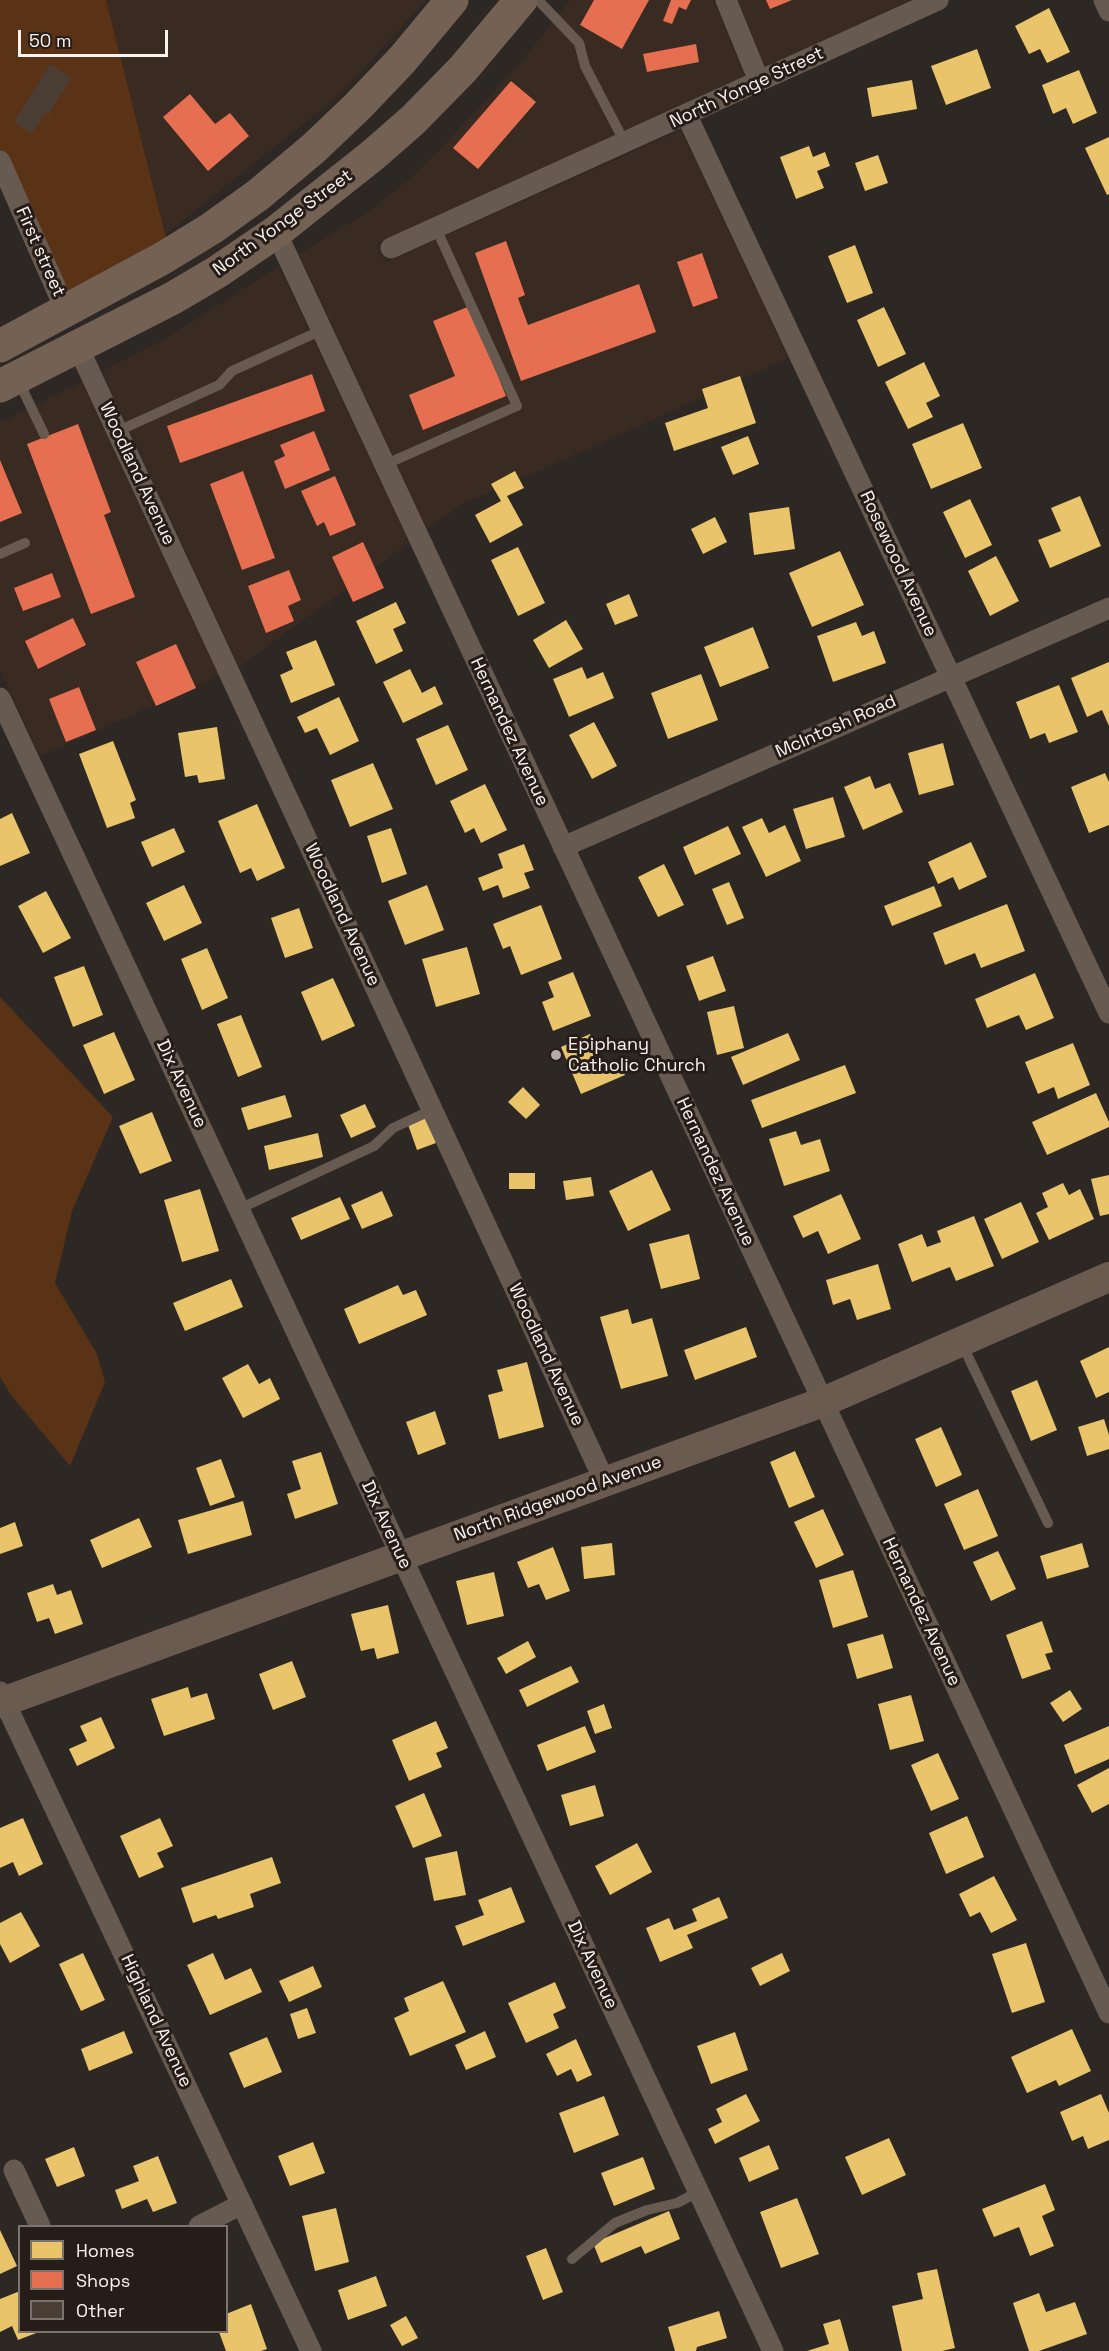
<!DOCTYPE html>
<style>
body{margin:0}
#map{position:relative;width:1109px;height:2351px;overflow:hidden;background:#2e2824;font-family:"Space Grotesk",sans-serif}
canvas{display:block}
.legend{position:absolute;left:18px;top:2225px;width:210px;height:108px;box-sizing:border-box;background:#271d18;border:2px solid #7b736e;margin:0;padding:8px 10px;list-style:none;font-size:18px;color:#faf3ef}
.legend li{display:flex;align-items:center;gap:12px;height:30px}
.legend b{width:30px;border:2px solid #7b736e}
.scale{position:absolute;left:18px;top:30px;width:150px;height:27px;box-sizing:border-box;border:3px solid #faf3ef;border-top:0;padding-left:8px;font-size:18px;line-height:21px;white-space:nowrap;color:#faf3ef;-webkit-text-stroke:4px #271d18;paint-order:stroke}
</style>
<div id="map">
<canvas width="1109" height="2351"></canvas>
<ul class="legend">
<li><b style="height:16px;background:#e9c46a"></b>Homes</li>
<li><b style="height:16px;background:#e76f51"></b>Shops</li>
<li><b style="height:16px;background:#4a3e34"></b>Other</li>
</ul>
<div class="scale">50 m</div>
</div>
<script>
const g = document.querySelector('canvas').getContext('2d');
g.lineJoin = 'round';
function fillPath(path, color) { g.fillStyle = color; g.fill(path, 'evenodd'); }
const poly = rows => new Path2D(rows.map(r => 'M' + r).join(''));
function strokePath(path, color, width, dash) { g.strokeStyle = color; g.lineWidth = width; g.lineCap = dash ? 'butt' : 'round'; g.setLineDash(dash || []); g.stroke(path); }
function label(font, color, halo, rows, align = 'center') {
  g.font = font + ' "Space Grotesk",sans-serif'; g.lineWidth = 6; g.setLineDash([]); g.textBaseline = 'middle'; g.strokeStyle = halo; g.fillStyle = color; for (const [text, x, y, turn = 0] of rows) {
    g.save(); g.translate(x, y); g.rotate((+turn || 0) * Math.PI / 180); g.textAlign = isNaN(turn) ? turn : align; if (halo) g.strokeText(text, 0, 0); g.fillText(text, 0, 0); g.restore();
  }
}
const built = poly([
 [106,0,426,0,338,96,166,234],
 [570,0,713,0,745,77,375,244,386,262,681,130,788,358,593,447,462,504,427,529,299,254,365,214,417,173,518,66],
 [738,0,911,0,765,67],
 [279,266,409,543,239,667,102,371,165,339],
 [82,382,219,676,40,756,0,671,0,423]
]);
const green = poly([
 [0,0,106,0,166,237,62,301,0,160],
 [0,997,113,1117,72,1211,55,1283,97,1354,105,1382,70,1466,11,1395,0,1377]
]);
const homes = poly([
 [1049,8,1070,52,1047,63,1040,49,1029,54,1015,26],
 [977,49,991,88,946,105,931,66],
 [1079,70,1097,113,1073,124,1066,108,1053,114,1042,85],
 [912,80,917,109,872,117,867,88],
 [1109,137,1109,194,1107,195,1085,148],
 [809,146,813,157,825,152,830,166,817,171,824,188,796,199,780,157],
 [878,155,888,183,865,191,855,163],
 [855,245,873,293,847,303,828,256],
 [884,307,906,354,878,367,857,320],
 [924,362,940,396,926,403,933,417,908,429,885,382],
 [740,376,756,423,674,451,665,423,708,408,702,389],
 [963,423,982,468,931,489,912,444],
 [748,436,759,464,733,475,721,447],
 [515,471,524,488,507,496,523,525,490,543,475,515,501,501,491,484],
 [1080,496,1101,546,1050,568,1038,540,1061,531,1051,508],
 [970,499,992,545,965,558,943,512],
 [789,507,795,549,754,555,749,513],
 [715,517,727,542,703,554,691,529],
 [518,547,545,603,518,616,491,560],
 [840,551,864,605,812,627,789,573],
 [996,556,1019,601,990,616,968,571],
 [629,594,638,616,615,625,606,604],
 [396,602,406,623,393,629,403,651,376,664,356,621],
 [566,620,583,649,549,668,533,640],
 [856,622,862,636,874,631,886,663,833,682,817,636],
 [753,627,769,668,720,687,704,647],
 [316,640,335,685,291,703,280,675,293,669,286,652],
 [1109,662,1109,726,1102,710,1087,717,1071,678],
 [582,667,587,679,603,672,614,698,569,717,553,679],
 [410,669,422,693,435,686,443,704,403,723,383,682],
 [701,674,718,720,668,739,651,693],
 [1059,685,1078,732,1049,743,1045,733,1030,739,1016,702],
 [339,697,359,741,330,755,317,728,305,733,297,717],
 [594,722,617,766,592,779,569,735],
 [448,725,468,770,436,785,416,739],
 [217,727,225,779,199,783,197,775,185,777,178,733],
 [113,741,136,800,130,803,135,818,107,828,79,754],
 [943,743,954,785,919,795,908,753],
 [373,763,393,809,350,827,331,780],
 [1105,773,1109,782,1109,825,1089,833,1071,787],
 [870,776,875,789,890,783,903,812,863,830,844,787],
 [485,784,507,830,481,843,474,828,465,833,450,801],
 [833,797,845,837,806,849,793,809],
 [257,804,285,868,257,881,251,868,240,873,218,821],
 [12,813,30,853,0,866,0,819],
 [762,818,769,833,785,825,801,861,766,877,742,827],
 [728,826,741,854,695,875,683,847],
 [174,828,185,852,152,867,141,842],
 [391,828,407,874,382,883,367,836],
 [971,842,987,877,959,890,953,877,938,884,928,862],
 [524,844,534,870,524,873,530,888,503,898,498,885,483,891,478,878,503,868,498,854],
 [664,864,684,905,658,917,638,877],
 [729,882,744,918,727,925,712,889],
 [184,885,202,923,164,941,146,903],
 [427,885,444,930,405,945,388,901],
 [934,886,942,906,892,926,884,906],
 [46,891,71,938,43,953,18,906],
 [1007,904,1025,951,981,968,975,953,945,965,933,933],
 [541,905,562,959,521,975,510,946,503,949,493,924],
 [299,908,313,948,285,958,271,918],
 [467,947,480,994,436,1007,422,959],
 [207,948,228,998,202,1010,181,959],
 [713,956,726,991,699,1001,686,966],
 [84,966,103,1015,73,1027,54,977],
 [573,972,591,1016,553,1031,542,1002,554,997,548,982],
 [1035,973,1054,1018,1026,1030,1019,1015,987,1028,975,999],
 [333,978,355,1026,322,1041,301,992],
 [734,1006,744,1048,717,1055,707,1012],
 [241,1015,262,1067,238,1077,217,1024],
 [114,1032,135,1080,104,1094,83,1045],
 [788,1033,800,1060,743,1085,731,1057],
 [590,1034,604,1067,619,1061,625,1075,581,1094,561,1047],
 [1073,1043,1090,1085,1058,1099,1054,1087,1038,1094,1025,1062],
 [845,1065,856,1093,762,1128,751,1100],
 [523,1087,540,1105,526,1119,508,1102],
 [1096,1093,1109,1122,1109,1127,1047,1155,1032,1122],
 [285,1095,292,1117,248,1130,241,1108],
 [365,1104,376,1127,351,1138,340,1115],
 [152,1112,172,1161,140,1174,119,1126],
 [425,1112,436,1143,417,1150,406,1119],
 [796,1131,801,1145,820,1139,830,1171,784,1186,769,1139],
 [318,1133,323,1157,269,1170,264,1146],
 [652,1170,671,1210,628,1231,609,1191],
 [509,1173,535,1173,535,1189,509,1189],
 [1109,1175,1109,1214,1100,1216,1091,1179],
 [591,1177,594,1196,566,1200,563,1181],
 [1063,1183,1069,1195,1080,1189,1094,1219,1049,1240,1036,1213,1048,1207,1042,1193],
 [200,1189,219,1251,182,1262,164,1200],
 [382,1191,393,1216,362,1229,351,1205],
 [841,1194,861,1239,828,1254,818,1231,803,1238,793,1216],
 [340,1197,350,1219,301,1240,291,1218],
 [1021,1202,1039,1242,1002,1259,984,1219],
 [974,1216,994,1266,956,1281,950,1267,912,1282,898,1244,922,1234,927,1247,941,1242,937,1231],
 [689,1234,700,1279,661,1289,649,1244],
 [878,1264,891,1309,857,1320,850,1299,833,1305,826,1280],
 [231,1279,243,1307,185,1331,173,1303],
 [398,1285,403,1295,416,1290,427,1315,359,1344,344,1309],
 [628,1309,632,1324,652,1318,668,1376,621,1389,600,1317],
 [746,1327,757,1357,695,1380,684,1350],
 [1109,1347,1109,1392,1096,1398,1080,1361],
 [527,1362,544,1427,499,1439,488,1395,503,1391,497,1370],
 [248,1364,259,1384,270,1378,280,1399,243,1418,222,1378],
 [1037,1380,1057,1430,1031,1441,1011,1391],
 [435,1411,446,1444,418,1455,406,1422],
 [1104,1419,1109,1435,1109,1449,1087,1456,1078,1427],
 [941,1427,962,1475,936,1487,915,1439],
 [795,1451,815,1497,789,1508,770,1462],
 [321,1452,338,1504,295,1519,287,1494,301,1489,292,1461],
 [221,1459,235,1497,210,1506,196,1468],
 [978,1489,998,1536,964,1550,944,1504],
 [243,1501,252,1535,188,1554,178,1520],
 [823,1509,844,1555,816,1568,794,1522],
 [139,1518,152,1547,102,1568,90,1540],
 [15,1522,23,1546,0,1554,0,1528],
 [612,1543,615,1575,584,1579,581,1547],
 [1082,1543,1089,1567,1047,1579,1040,1556],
 [553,1547,570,1591,546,1600,539,1584,528,1588,517,1562],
 [998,1551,1016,1589,991,1601,973,1562],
 [853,1570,868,1617,833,1628,819,1580],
 [494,1572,504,1616,467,1625,456,1581],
 [53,1584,57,1595,71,1590,83,1624,55,1634,49,1618,37,1622,27,1593],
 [388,1605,399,1653,377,1659,374,1648,361,1651,351,1614],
 [1042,1621,1053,1652,1045,1654,1051,1669,1022,1679,1006,1635],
 [883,1634,893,1668,857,1679,847,1644],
 [528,1641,536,1657,506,1674,497,1658],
 [292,1661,306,1697,273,1710,259,1674],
 [571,1666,579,1682,527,1707,519,1690],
 [188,1687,191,1698,207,1693,215,1719,164,1736,151,1699],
 [1070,1690,1082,1709,1063,1722,1050,1703],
 [911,1695,924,1741,890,1750,878,1704],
 [604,1704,612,1728,595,1734,587,1711],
 [101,1717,115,1748,77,1766,69,1749,87,1741,80,1726],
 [436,1721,448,1748,436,1753,442,1767,409,1781,392,1740],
 [585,1726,596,1752,547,1771,537,1745],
 [1109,1726,1109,1759,1075,1774,1064,1745],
 [938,1753,959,1799,931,1811,911,1765],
 [1109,1768,1109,1804,1092,1813,1077,1785],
 [595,1785,604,1816,570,1826,561,1795],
 [424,1793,442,1836,413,1848,395,1806],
 [967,1816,984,1857,946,1874,929,1833],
 [23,1818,43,1864,19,1876,13,1862,0,1868,0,1828],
 [160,1818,173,1846,157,1853,164,1867,139,1878,120,1836],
 [637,1843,652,1872,610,1895,595,1866],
 [457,1851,466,1895,434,1901,425,1858],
 [272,1857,281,1883,250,1894,254,1907,218,1919,216,1915,193,1923,181,1888],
 [994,1876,1017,1920,991,1933,980,1912,970,1917,959,1894],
 [511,1887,525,1922,463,1946,455,1926,484,1915,478,1900],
 [719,1897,728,1918,687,1935,693,1948,660,1962,646,1928,669,1918,674,1930,697,1921,692,1909],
 [21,1912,40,1946,10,1963,0,1944,0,1923],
 [1026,1943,1045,2002,1012,2013,992,1954],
 [83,1953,105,2000,81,2011,59,1964],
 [213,1953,225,1980,251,1968,262,1992,210,2015,187,1965],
 [782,1953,790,1971,760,1986,751,1968],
 [313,1966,322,1987,289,2002,279,1981],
 [443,1981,466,2032,410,2056,394,2018,409,2011,404,1998],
 [555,1982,566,2008,553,2014,559,2028,526,2043,508,2003],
 [307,2008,316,2033,298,2039,290,2014],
 [1072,2029,1091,2071,1059,2086,1056,2080,1027,2093,1011,2057],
 [124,2031,133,2053,89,2071,81,2049],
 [485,2031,496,2057,466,2070,455,2045],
 [735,2032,748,2070,711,2084,697,2046],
 [267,2037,282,2072,244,2088,229,2053],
 [576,2039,592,2075,577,2082,571,2069,557,2076,546,2054],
 [746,2094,760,2121,715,2144,708,2129,722,2122,716,2109],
 [1101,2094,1109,2113,1109,2140,1088,2149,1083,2136,1072,2141,1060,2112],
 [604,2096,619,2135,574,2153,559,2113],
 [889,2138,906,2175,862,2195,845,2157],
 [313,2142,325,2173,290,2186,278,2156],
 [769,2145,779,2169,749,2182,739,2158],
 [74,2147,85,2176,57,2187,45,2159],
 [158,2156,177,2203,153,2212,147,2199,122,2209,115,2190,139,2181,133,2166],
 [643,2157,655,2189,614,2206,601,2173],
 [1045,2184,1055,2210,1042,2216,1054,2246,1030,2256,1019,2227,994,2237,982,2209],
 [797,2198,819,2254,781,2268,760,2212],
 [336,2208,349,2262,315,2271,302,2216],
 [669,2211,680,2239,645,2254,641,2246,601,2263,593,2243],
 [0,2230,17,2266,0,2274],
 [546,2248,563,2292,543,2300,526,2256],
 [937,2269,955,2348,942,2351,902,2351,892,2306,923,2299,917,2273],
 [376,2276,387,2306,348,2320,338,2290],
 [20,2291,20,2332,39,2332,18,2340,12,2326,0,2332,0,2299],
 [1039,2293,1046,2312,1075,2302,1087,2334,1039,2351,1029,2351,1013,2303],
 [251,2304,267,2349,261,2351,226,2351,219,2332,226,2332,226,2314],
 [719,2311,727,2338,697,2347,696,2351,675,2351,668,2327],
 [406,2316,418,2338,402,2346,390,2325],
 [840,2319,849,2351,807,2351,829,2344,823,2324]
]);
const shops = poly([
 [594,0,649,0,622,49,580,25],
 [671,0,691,0,686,10,679,7,672,24,663,21],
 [766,0,792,0,770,9],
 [696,44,699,62,647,72,643,54],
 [511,81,536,102,478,169,453,148],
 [190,94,215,124,230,113,249,136,208,171,163,117],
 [506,241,525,295,518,298,528,325,639,284,656,332,521,381,475,253],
 [702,253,718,298,693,307,677,262],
 [470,306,506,396,423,430,409,395,455,376,433,321],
 [312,374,325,411,180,463,167,426],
 [78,424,111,512,104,515,135,597,91,614,27,444],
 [314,431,330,470,285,489,274,461,285,456,280,445],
 [0,460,22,513,0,522],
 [243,471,275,558,242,570,210,484],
 [335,476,356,525,330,536,324,522,317,526,301,491],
 [363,542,384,588,353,602,332,557],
 [289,570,301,600,288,606,294,621,266,633,248,586],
 [52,573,61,597,23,611,14,588],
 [73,618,86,645,38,669,25,641],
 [176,644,196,688,156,706,136,662],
 [79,687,96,730,66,742,49,699]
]);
const building = poly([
 [50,64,71,78,49,114,46,112,32,134,14,122]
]);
const lane = poly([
 [538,0,579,43,585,66,625,143],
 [18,380,44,434],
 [118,431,219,385,232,371,322,330],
 [384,465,517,406,436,228],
 [0,554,25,543],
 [239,1209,374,1146,393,1128,432,1110],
 [961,1342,1048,1523],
 [572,2259,615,2223,647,2210,677,2203,698,2192]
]);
const street = poly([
 [726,0,759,81],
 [1104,0,1109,11],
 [687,116,1109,1013],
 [0,161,66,311],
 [276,232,1109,2013],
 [391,248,938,0],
 [78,347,605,1482],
 [0,698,773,2351],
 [563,847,1109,608],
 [0,1692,311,2351],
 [14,2170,40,2226],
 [199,2226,242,2204]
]);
const secondary = poly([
 [0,1703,823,1402,1109,1277]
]);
const primary = poly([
 [0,346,163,258,212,228,258,195,314,148,358,106,402,60,452,0],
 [0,386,173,298,217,272,276,232,373,155,413,120,463,69,521,0]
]);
const markers = [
 [556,1055,6,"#b3aca8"]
];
const streetNames = [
 ["North Yonge Street",747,88,-25],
 ["North Yonge Street",283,223,-36],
 ["First street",40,252,66],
 ["Woodland Avenue",137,474,65],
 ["Rosewood Avenue",898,564,65],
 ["McIntosh Road",836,727,-24],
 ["Hernandez Avenue",509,732,65],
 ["Woodland Avenue",342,915,65],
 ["Dix Avenue",181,1084,65],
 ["Hernandez Avenue",715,1172,65],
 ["Woodland Avenue",546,1355,65],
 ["North Ridgewood Avenue",558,1499,-20],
 ["Dix Avenue",386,1525,65],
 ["Hernandez Avenue",921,1612,65],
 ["Dix Avenue",592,1965,65],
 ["Highland Avenue",156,2021,65]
];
const poiNames = [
 ["Epiphany",568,1045],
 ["Catholic Church",568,1066]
];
fillPath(built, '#392b22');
fillPath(green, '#5a3215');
fillPath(homes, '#e9c46a');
fillPath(shops, '#e76f51');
fillPath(building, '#4a3e34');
strokePath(lane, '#675a51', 10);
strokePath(street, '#675a51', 21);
strokePath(secondary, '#6a5a4f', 30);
strokePath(primary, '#736154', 33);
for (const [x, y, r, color] of markers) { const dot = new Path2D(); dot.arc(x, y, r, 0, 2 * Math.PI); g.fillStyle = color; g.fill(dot); strokePath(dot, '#271d18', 2); }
label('18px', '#faf3ef', '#271d18', streetNames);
label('18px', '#faf3ef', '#271d18', poiNames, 'left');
</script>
